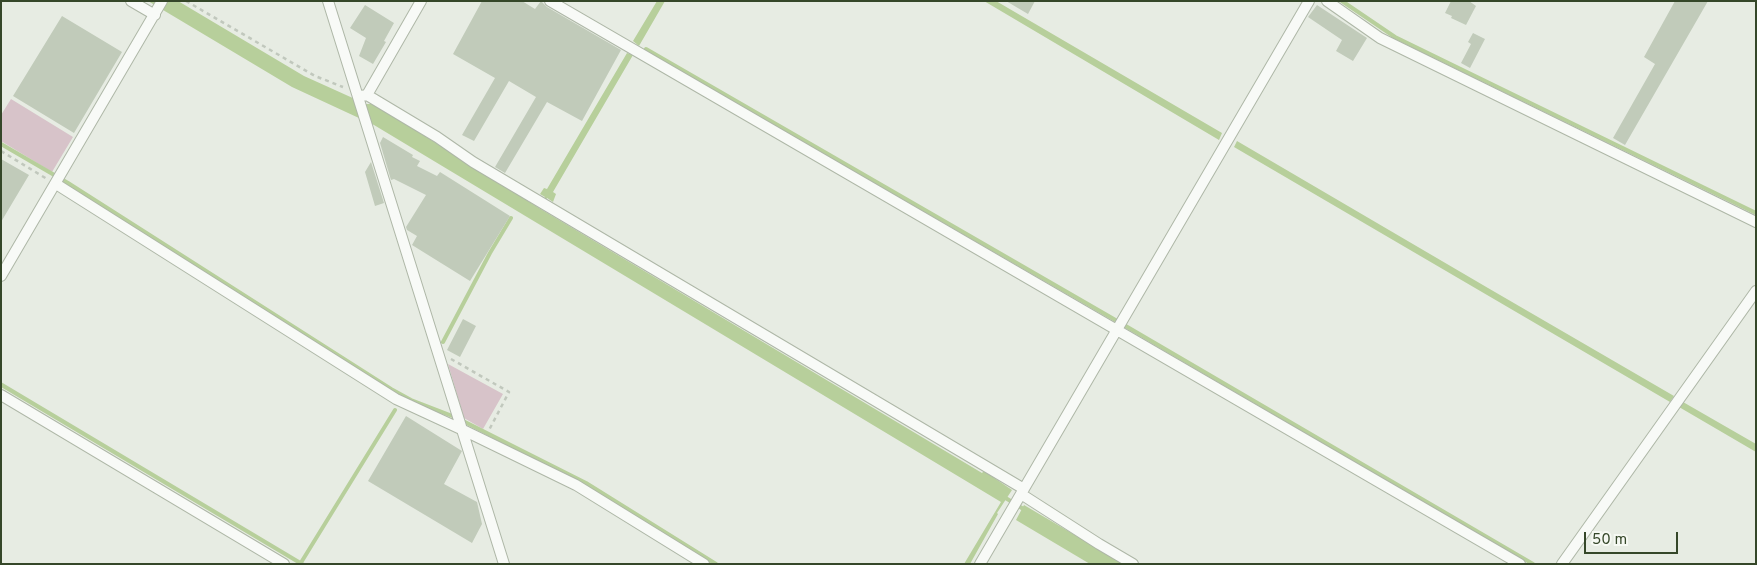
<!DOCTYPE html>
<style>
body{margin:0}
#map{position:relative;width:1757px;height:565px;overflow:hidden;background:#e7ece3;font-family:Overpass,sans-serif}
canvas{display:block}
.frame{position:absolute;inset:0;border:2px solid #354729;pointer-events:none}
.scale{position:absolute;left:1584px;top:532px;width:94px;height:22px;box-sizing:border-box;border:2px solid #354729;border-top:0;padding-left:6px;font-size:15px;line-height:18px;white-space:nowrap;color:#354729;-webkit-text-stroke:4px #f6f9f3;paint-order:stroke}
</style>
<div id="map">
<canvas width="1757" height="565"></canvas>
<div class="frame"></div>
<div class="scale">50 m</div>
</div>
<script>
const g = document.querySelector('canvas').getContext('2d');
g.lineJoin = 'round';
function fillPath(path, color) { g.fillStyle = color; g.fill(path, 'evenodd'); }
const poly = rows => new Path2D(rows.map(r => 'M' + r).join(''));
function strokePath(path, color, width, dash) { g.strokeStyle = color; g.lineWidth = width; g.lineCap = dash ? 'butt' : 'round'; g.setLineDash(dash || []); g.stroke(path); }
const green = poly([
 [11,99,73,137,52,172,1,141,1,115],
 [448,364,503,394,483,429,464,418]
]);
const water = poly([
 [148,1,178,1,304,76,366,104,374,104,539,208,982,473,984,471,1012,490,997,513,998,514,970,564,964,564,1001,502,374,125,292,87],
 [657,1,665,1,639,46,633,41],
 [984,1,996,1,1222,133,1219,140],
 [627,53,633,55,553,192,556,194,553,202,547,198,541,209,539,207,545,197,540,194,544,188,547,189],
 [1237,141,1488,288,1674,396,1670,402,1234,147],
 [1,382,306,564,298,564,1,387],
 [1683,402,1756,444,1756,452,1679,407],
 [1024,505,1124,564,1090,564,1016,520]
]);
const stream = poly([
 [1342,1,1395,37,1756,213],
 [646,49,1112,318,1533,564],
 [1,144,68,183,391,389,411,400,455,417],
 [443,342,490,253,511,218],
 [461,420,586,483,716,564],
 [1004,497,1025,510],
 [302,561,395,410]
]);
const building = poly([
 [482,1,522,1,535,9,541,1,547,7,621,50,582,121,547,102,505,173,495,167,536,97,509,81,474,141,462,135,495,78,453,54],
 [1006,1,1035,1,1028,14],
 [1451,1,1469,1,1476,6,1466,25,1451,18,1452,16,1445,13],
 [1675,1,1708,1,1625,145,1613,138,1655,64,1644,57],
 [365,5,394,23,384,41,386,42,373,64,359,56,366,38,350,28],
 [1317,5,1367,38,1353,61,1336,51,1342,40,1308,17],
 [62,16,122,52,74,133,13,96],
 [1473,33,1485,39,1470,68,1461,63,1471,44,1468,42],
 [383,137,413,155,412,157,420,161,417,166,437,176,440,172,510,216,470,281,412,245,417,236,407,230,406,227,426,195,394,179,391,180,380,143],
 [1,159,29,175,1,222],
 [371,162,384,203,375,206,365,172],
 [463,319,476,326,460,357,447,350],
 [406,416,462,451,444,484,477,502,482,524,472,543,368,481]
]);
const path = poly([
 [186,1,315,76,343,87],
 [1,151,47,179],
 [451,359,509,392,488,432]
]);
const minor = poly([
 [131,1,155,15],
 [328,1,504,564],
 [550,1,1520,564],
 [1327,1,1380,38,1756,222],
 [367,95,437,137,473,162,1024,489],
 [361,96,367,95,421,1],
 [56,184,396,399,463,430,576,485,704,564],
 [1,276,162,1],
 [1,395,284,564],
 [1021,494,1099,544,1133,564],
 [980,564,1309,1],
 [1562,564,1756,291]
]);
fillPath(green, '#d7c3c9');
fillPath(water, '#b7cf9b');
strokePath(stream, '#b7cf9b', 4);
fillPath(building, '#c1cbba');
strokePath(minor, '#aeb7a7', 12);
strokePath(path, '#c1c8bd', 2.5, [4, 4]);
strokePath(minor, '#f8faf7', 10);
</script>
